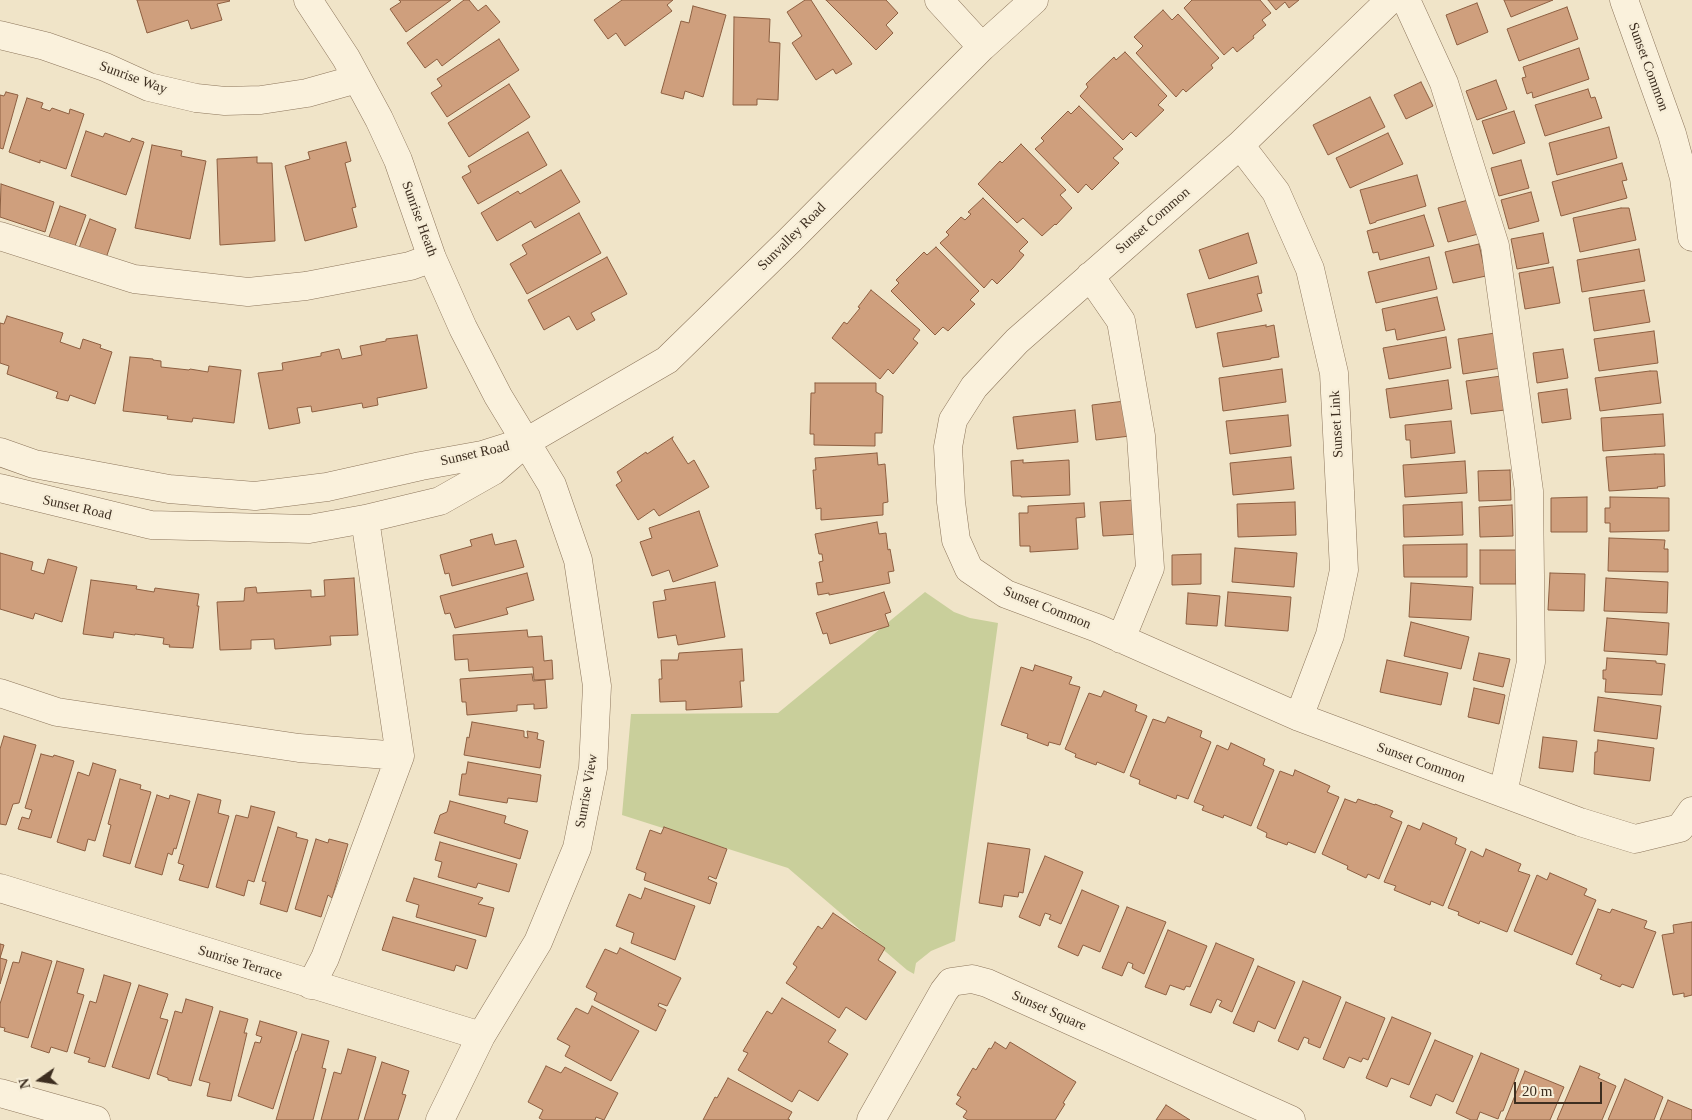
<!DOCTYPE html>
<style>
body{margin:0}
#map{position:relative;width:1692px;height:1120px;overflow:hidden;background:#f0e4c8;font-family:Georgia,serif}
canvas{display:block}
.north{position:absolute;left:15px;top:1055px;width:50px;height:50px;-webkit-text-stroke:4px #f7eed8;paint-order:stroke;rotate:257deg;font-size:14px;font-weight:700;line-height:20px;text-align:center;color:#3d2e20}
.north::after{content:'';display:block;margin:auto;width:18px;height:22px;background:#3d2e20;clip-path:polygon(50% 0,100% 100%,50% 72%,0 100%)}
.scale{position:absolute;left:1514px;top:1082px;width:88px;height:22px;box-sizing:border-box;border:2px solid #3d2e20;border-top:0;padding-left:6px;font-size:15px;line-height:18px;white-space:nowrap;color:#3d2e20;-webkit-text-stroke:4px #f7eed8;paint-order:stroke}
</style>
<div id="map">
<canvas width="1692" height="1120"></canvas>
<div class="north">N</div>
<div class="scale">20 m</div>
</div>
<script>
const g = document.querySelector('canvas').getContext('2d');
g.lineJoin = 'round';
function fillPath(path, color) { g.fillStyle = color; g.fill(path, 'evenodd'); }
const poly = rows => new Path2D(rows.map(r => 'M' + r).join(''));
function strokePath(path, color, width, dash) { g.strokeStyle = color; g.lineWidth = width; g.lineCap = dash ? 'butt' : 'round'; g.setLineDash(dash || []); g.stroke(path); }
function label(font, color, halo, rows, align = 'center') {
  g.font = font + ' Georgia,serif'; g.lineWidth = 4.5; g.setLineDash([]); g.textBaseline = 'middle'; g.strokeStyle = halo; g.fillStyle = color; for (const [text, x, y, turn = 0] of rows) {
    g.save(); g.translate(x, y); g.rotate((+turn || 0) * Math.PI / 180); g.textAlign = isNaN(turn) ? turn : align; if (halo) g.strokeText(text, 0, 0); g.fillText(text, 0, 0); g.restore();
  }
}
const green = poly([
 [925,592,954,612,970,618,998,623,955,941,931,951,916,963,914,974,907,970,788,868,622,815,631,714,778,713]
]);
const building = poly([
 [137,0,229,0,230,1,217,4,222,20,191,29,188,20,147,33,137,0],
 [399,0,451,0,406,32,390,9,401,2,399,0],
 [464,0,469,0,478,11,486,5,500,22,442,66,437,59,425,68,407,43,464,0],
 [622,0,673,0,667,5,672,11,625,46,616,33,608,39,594,20,622,0],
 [805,0,811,0,852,64,836,74,833,69,816,80,792,43,802,36,787,12,805,0],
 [826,0,886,0,898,13,886,25,893,33,876,50,826,0],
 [1192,0,1260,0,1271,13,1262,20,1266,25,1253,36,1254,38,1237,52,1233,47,1224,55,1184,8,1192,0],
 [1268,0,1299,0,1289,8,1285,2,1276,10,1268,0],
 [1504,0,1553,0,1511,17,1504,0],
 [1477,3,1488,32,1457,45,1446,15,1477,3],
 [693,6,726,15,703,97,685,91,683,99,661,93,681,21,689,23,693,6],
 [1567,7,1578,39,1519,61,1507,29,1567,7],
 [1163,10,1172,20,1178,14,1219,58,1211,65,1213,68,1186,92,1183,89,1176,97,1136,53,1143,46,1134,37,1163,10],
 [734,17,770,19,769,42,780,43,778,100,757,99,757,105,733,105,734,17],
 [499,39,519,70,447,117,431,93,442,86,437,79,499,39],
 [1579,48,1589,79,1533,98,1532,92,1527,94,1522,78,1526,77,1523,67,1579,48],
 [1125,52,1167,96,1158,105,1164,110,1136,137,1131,132,1123,140,1080,96,1088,87,1086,84,1114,57,1116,60,1125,52],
 [1496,80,1507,109,1477,120,1466,91,1496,80],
 [1421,82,1433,106,1406,119,1394,95,1421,82],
 [509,84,530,117,469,157,448,123,509,84],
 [1588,89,1591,98,1595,97,1602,118,1545,136,1535,105,1588,89],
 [6,92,18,95,3,149,0,148,0,95,4,96,6,92],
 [1370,97,1385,127,1328,155,1313,125,1370,97],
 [27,98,43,103,41,108,50,111,52,108,69,114,70,109,84,114,66,169,40,160,40,163,9,152,27,98],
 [1079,106,1123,149,1113,158,1119,163,1092,190,1086,184,1078,193,1035,149,1044,141,1041,138,1068,111,1071,114,1079,106],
 [1514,111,1525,143,1493,154,1482,121,1514,111],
 [1609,127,1617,158,1557,175,1549,143,1609,127],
 [86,131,103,137,105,133,130,142,132,138,144,142,126,195,71,176,86,131],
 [528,132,547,165,478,204,462,177,471,172,468,166,528,132],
 [1388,133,1403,164,1350,188,1336,158,1388,133],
 [346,142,351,161,345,163,356,207,352,208,357,227,305,241,285,166,310,159,308,152,346,142],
 [1021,144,1066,190,1060,195,1072,208,1056,225,1055,224,1042,236,1023,218,1017,223,978,184,1000,161,1002,163,1021,144],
 [152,145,182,151,181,156,206,161,190,239,135,228,152,145],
 [257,157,257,163,272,163,275,241,220,245,217,159,257,157],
 [1521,160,1529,188,1499,196,1491,168,1521,160],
 [1622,163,1627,180,1622,181,1627,198,1561,216,1552,182,1622,163],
 [561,170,580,202,535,228,531,221,497,241,481,213,518,191,520,194,561,170],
 [1417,175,1426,206,1376,221,1376,222,1370,224,1360,190,1417,175],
 [1,184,54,202,45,232,0,217,1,184],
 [1531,192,1539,221,1509,229,1501,200,1531,192],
 [983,198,1028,242,1019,251,1024,255,1013,268,997,284,992,279,984,288,940,243,949,235,946,232,961,217,965,220,971,214,968,212,983,198],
 [1472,199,1482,233,1448,242,1438,208,1472,199],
 [60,206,86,215,75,246,49,237,60,206],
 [1621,208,1629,208,1636,240,1580,252,1573,218,1621,208],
 [579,213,601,253,527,294,510,264,527,254,522,245,579,213],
 [1424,215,1434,246,1380,260,1378,252,1373,253,1367,231,1424,215],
 [90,219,116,229,106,258,79,248,90,219],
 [1248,233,1257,263,1209,279,1199,250,1248,233],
 [1543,233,1549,263,1517,269,1511,239,1543,233],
 [1479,244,1486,276,1453,283,1445,252,1479,244],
 [936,247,979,291,970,300,975,304,948,331,943,327,935,335,891,291,899,283,896,280,924,252,927,255,936,247],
 [1639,249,1645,281,1582,292,1577,260,1639,249],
 [607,257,627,294,591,313,595,320,577,330,569,316,544,330,528,300,607,257],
 [1429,257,1437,289,1376,303,1368,272,1429,257],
 [1553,267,1560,303,1525,309,1519,273,1553,267],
 [1258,276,1262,293,1257,294,1262,311,1196,328,1187,294,1258,276],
 [871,290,920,330,913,339,918,343,893,374,888,369,880,379,832,338,844,322,847,324,860,308,858,307,871,290],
 [1644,290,1650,322,1594,331,1589,298,1644,290],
 [1437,297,1445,330,1397,340,1395,329,1386,331,1382,309,1437,297],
 [7,316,63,333,60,342,80,349,83,339,101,345,100,348,112,352,95,404,70,395,68,401,56,398,58,392,7,374,9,366,0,363,0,323,4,324,7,316],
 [1266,325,1266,327,1274,325,1279,357,1271,358,1271,359,1223,367,1217,333,1266,325],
 [1654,331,1658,363,1599,371,1594,339,1654,331],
 [1495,333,1501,368,1463,374,1458,339,1495,333],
 [417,335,427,388,377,398,378,405,363,408,362,403,312,412,311,406,297,408,300,423,269,429,258,373,283,370,282,363,321,356,321,353,339,349,342,359,362,355,360,346,386,341,386,339,417,335],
 [1446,337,1451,368,1389,379,1383,348,1446,337],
 [1563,349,1568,378,1537,383,1533,353,1563,349],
 [130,357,153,359,153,360,161,361,161,367,189,370,190,369,208,372,209,366,241,370,234,423,193,418,192,422,167,419,168,416,123,411,130,357],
 [1282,369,1286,402,1223,411,1219,378,1282,369],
 [1650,371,1657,371,1661,403,1600,411,1595,378,1650,371],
 [1501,376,1505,410,1471,414,1466,381,1501,376],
 [1448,380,1452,409,1390,418,1386,389,1448,380],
 [815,383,876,383,876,392,883,396,882,433,875,433,875,446,814,445,814,434,810,434,811,393,815,393,815,383],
 [1567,389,1571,419,1542,423,1538,393,1567,389],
 [1125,401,1130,436,1096,440,1092,405,1125,401],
 [1075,410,1078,442,1017,449,1013,417,1075,410],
 [1663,414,1665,446,1603,451,1601,418,1663,414],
 [1288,415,1291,446,1230,454,1226,421,1288,415],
 [1451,421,1455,453,1411,458,1410,440,1406,440,1405,425,1451,421],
 [673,437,672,439,688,464,694,460,709,487,659,516,654,509,638,520,616,485,622,481,617,472,646,452,647,454,673,437],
 [877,453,878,465,885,464,888,502,883,503,883,515,821,520,821,508,816,509,813,470,816,470,815,458,877,453],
 [1655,454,1664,454,1665,486,1657,487,1658,488,1609,491,1606,457,1655,454],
 [1291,457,1294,489,1233,495,1230,463,1291,457],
 [1023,460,1023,463,1069,460,1070,495,1021,497,1021,496,1013,496,1011,461,1023,460],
 [1465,461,1467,493,1405,497,1403,465,1465,461],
 [1510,470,1511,500,1479,501,1478,471,1510,470],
 [1587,497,1587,532,1551,532,1551,498,1587,497],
 [1610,497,1669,498,1669,531,1610,532,1610,523,1605,523,1605,508,1610,508,1610,497],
 [1136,500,1138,534,1103,536,1100,502,1136,500],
 [1295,502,1296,535,1238,537,1237,504,1295,502],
 [1462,502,1463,535,1404,537,1403,505,1462,502],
 [1084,503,1085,517,1076,518,1078,549,1030,552,1030,546,1020,546,1019,513,1028,513,1028,506,1084,503],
 [1512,505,1513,536,1480,537,1479,507,1512,505],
 [699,511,718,566,673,582,669,570,652,576,640,542,652,538,649,528,699,511],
 [877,522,879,534,886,533,888,550,890,549,894,571,888,572,890,583,829,595,829,593,818,595,816,583,823,582,819,562,823,561,822,554,819,554,815,534,877,522],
 [492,534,495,545,516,540,524,567,452,586,449,573,445,574,440,555,472,546,470,540,492,534],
 [1609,538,1665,540,1664,549,1668,549,1668,572,1608,571,1609,538],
 [1467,544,1467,577,1404,577,1403,545,1467,544],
 [1235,548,1297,553,1294,587,1232,582,1235,548],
 [1480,550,1516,550,1516,584,1480,584,1480,550],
 [0,553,33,562,31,570,44,574,48,559,77,567,62,622,35,613,33,619,0,609,0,553],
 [1201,554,1201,584,1172,585,1172,555,1201,554],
 [527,573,534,600,506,608,508,614,455,628,450,613,445,614,440,596,527,573],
 [1550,573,1585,574,1584,611,1548,610,1550,573],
 [354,578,358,635,330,636,331,645,275,649,274,639,251,640,251,649,220,650,217,602,244,601,245,588,256,587,257,593,311,590,311,597,325,596,324,580,354,578],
 [1606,578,1668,582,1667,613,1604,611,1606,578],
 [91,580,137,586,136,589,154,592,155,588,199,594,197,606,199,606,193,648,169,647,170,645,163,644,164,638,135,634,135,635,114,632,113,638,83,634,91,580],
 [715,582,725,637,678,645,676,635,658,638,653,602,666,600,664,590,715,582],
 [1411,583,1473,587,1471,620,1409,617,1411,583],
 [884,592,891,612,885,614,889,626,830,644,827,633,823,634,816,613,884,592],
 [1228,592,1291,597,1288,631,1225,626,1228,592],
 [1188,593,1220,596,1217,626,1186,624,1188,593],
 [1607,618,1669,623,1667,655,1604,651,1607,618],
 [1411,622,1469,637,1461,669,1404,656,1411,622],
 [527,630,528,637,542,636,544,661,552,660,553,679,534,680,533,667,469,671,468,659,455,660,453,635,527,630],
 [742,649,744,681,740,681,742,707,686,710,686,701,660,702,659,679,662,679,661,660,678,660,679,653,742,649],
 [1479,653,1510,659,1503,687,1473,680,1479,653],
 [1607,658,1656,661,1656,663,1665,664,1662,695,1605,692,1606,679,1603,679,1603,670,1606,670,1607,658],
 [1387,660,1448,673,1441,705,1380,692,1387,660],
 [1035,665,1072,677,1069,684,1080,687,1060,745,1049,742,1048,746,1027,738,1028,734,1001,725,1021,667,1033,671,1035,665],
 [532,674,533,681,545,680,547,708,534,709,534,704,517,705,517,711,467,715,466,702,462,702,460,679,532,674],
 [1474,688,1505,695,1499,724,1468,717,1474,688],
 [1104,691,1137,705,1135,711,1147,716,1124,773,1097,762,1096,765,1075,757,1076,754,1065,749,1089,693,1101,697,1104,691],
 [1598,697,1661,706,1657,739,1594,731,1598,697],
 [1168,717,1202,731,1200,737,1211,742,1188,799,1177,795,1176,799,1139,784,1140,780,1130,776,1153,719,1165,723,1168,717],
 [472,722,524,731,524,737,528,738,527,731,538,733,537,739,544,741,540,768,464,755,467,737,469,738,472,722],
 [4,736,36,745,19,803,13,804,6,825,0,824,0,749,4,736],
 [1543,737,1577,741,1573,772,1539,768,1543,737],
 [1598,740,1654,748,1650,781,1594,774,1595,752,1597,752,1598,740],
 [1231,743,1265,759,1263,765,1274,770,1251,826,1224,815,1223,818,1202,810,1204,806,1194,802,1217,745,1228,750,1231,743],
 [41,754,53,757,54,755,74,761,51,838,18,829,22,817,29,819,32,810,25,808,41,754],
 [468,762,541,775,537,802,508,798,507,803,459,795,462,774,466,774,468,762],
 [93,763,116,770,95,841,88,839,85,851,57,842,78,772,89,776,93,763],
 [1295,770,1330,786,1327,792,1339,797,1315,853,1288,842,1287,845,1266,837,1267,833,1257,828,1280,771,1293,776,1295,770],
 [120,779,141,785,140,789,151,792,130,864,103,856,111,825,108,824,120,779],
 [198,794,221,800,218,813,229,816,208,888,179,880,184,865,178,863,198,794],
 [157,795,169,799,170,795,190,801,176,849,174,848,172,855,168,853,162,875,135,867,157,795],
 [1345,799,1356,803,1358,799,1375,805,1375,804,1393,811,1390,817,1402,822,1379,879,1368,874,1366,878,1347,869,1348,866,1322,854,1345,799],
 [450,801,506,816,504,823,528,831,520,859,434,833,440,815,447,812,450,801],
 [251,806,275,812,254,882,248,880,244,896,216,887,236,815,248,818,251,806],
 [1423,823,1457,838,1455,844,1466,849,1443,906,1431,901,1430,905,1394,890,1396,886,1384,882,1408,825,1420,830,1423,823],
 [278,827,297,833,296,837,308,840,287,912,260,904,266,882,262,881,278,827],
 [664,827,727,849,716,879,709,876,708,879,717,883,710,904,644,880,646,873,636,869,650,830,661,834,664,827],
 [316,839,328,843,329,839,348,844,332,898,328,895,321,917,295,909,316,839],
 [440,842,517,864,509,892,478,883,476,888,438,877,442,862,435,860,440,842],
 [988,843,1030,849,1023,893,1019,892,1018,897,1004,895,1002,907,979,903,988,843],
 [1486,849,1521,864,1518,871,1530,875,1507,932,1480,921,1479,924,1458,915,1459,912,1448,908,1471,851,1483,857,1486,849],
 [1045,856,1083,872,1061,924,1049,919,1051,915,1045,913,1040,926,1019,917,1045,856],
 [1550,873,1587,889,1584,895,1596,900,1572,955,1514,931,1537,875,1547,880,1550,873],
 [414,878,483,898,478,904,494,908,486,937,416,917,419,905,406,901,414,878],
 [645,888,695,906,675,960,631,943,634,933,616,926,629,894,641,899,645,888],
 [1082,890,1119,906,1100,952,1083,945,1078,956,1058,947,1082,890],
 [1127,907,1166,922,1144,974,1132,968,1133,964,1128,962,1122,976,1102,968,1127,907],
 [1598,909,1610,913,1612,909,1647,921,1644,928,1656,932,1633,988,1622,984,1620,987,1600,979,1602,975,1576,964,1598,909],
 [833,913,885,948,878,960,896,972,866,1020,846,1007,839,1018,786,983,797,967,793,964,818,926,822,929,833,913],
 [393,917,476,940,467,969,456,965,454,971,382,950,393,917],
 [1692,922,1692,995,1684,997,1684,993,1673,995,1662,935,1674,933,1673,925,1692,922],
 [1168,930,1207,946,1190,987,1186,986,1184,990,1170,985,1166,995,1145,987,1168,930],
 [1216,943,1254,959,1232,1012,1219,1006,1222,1001,1217,999,1211,1013,1190,1005,1216,943],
 [0,944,4,945,0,958,7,960,0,984,0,944],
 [620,948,681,978,667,1006,659,1003,658,1006,666,1010,656,1031,594,1000,597,993,586,987,605,949,617,954,620,948],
 [22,952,52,961,28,1038,4,1031,5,1028,0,1027,0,1004,13,962,19,963,22,952],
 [57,961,84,969,77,993,84,995,67,1052,51,1047,49,1053,31,1047,57,961],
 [1258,966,1295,982,1275,1029,1258,1021,1254,1032,1233,1023,1258,966],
 [104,975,131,983,105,1067,88,1062,90,1058,74,1053,90,1001,96,1003,104,975],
 [1303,981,1341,997,1320,1048,1308,1043,1309,1039,1304,1037,1298,1050,1278,1041,1303,981],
 [139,985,168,994,160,1018,168,1020,149,1079,112,1067,139,985],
 [782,998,836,1030,828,1042,848,1054,818,1101,799,1090,792,1102,738,1070,748,1053,743,1051,767,1011,772,1014,782,998],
 [186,999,213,1007,191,1086,168,1080,168,1078,157,1074,175,1011,182,1013,186,999],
 [1346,1002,1385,1018,1368,1060,1363,1058,1361,1062,1349,1057,1344,1068,1323,1059,1346,1002],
 [592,1006,639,1031,611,1081,565,1056,570,1046,557,1039,576,1008,588,1014,592,1006],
 [220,1011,248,1019,244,1033,247,1033,231,1101,207,1096,210,1083,199,1080,220,1011],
 [1392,1017,1431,1033,1409,1085,1391,1078,1387,1087,1366,1078,1392,1017],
 [260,1021,297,1032,273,1109,238,1096,255,1042,260,1043,262,1037,256,1035,260,1021],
 [302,1034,329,1041,322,1068,326,1069,313,1120,276,1120,296,1051,297,1051,302,1034],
 [1435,1040,1473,1056,1453,1102,1436,1094,1431,1106,1410,1097,1435,1040],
 [995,1042,1006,1049,1010,1042,1076,1082,1063,1103,1065,1104,1055,1120,968,1120,963,1117,967,1111,956,1104,961,1097,957,1095,973,1068,976,1070,989,1048,991,1049,995,1042],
 [348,1049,376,1057,358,1120,321,1120,334,1072,341,1074,348,1049],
 [1481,1053,1519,1069,1503,1111,1501,1111,1498,1119,1480,1112,1477,1120,1471,1120,1456,1113,1481,1053],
 [382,1062,409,1071,402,1094,406,1095,398,1120,364,1120,382,1062],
 [546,1066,561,1073,565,1067,618,1093,604,1120,596,1117,595,1120,543,1120,539,1118,543,1110,528,1102,546,1066],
 [1580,1066,1600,1074,1598,1078,1616,1086,1602,1120,1557,1120,1580,1066],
 [1525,1071,1564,1087,1550,1120,1505,1120,1525,1071],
 [728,1078,792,1112,788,1119,790,1120,703,1120,715,1097,717,1098,728,1078],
 [1625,1079,1663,1097,1654,1120,1608,1120,1625,1079],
 [1668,1100,1692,1110,1692,1120,1660,1120,1668,1100],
 [1166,1105,1190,1120,1156,1120,1166,1105]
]);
const minor = poly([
 [308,0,346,58,379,119,398,160,432,258,463,328,498,396,552,485,578,560,597,686,593,768,577,848,538,942,481,1036,440,1120],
 [939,0,982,47],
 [1390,0,1240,145,1017,341,974,387,953,420,948,447,951,502,956,540,969,569,1006,594,1097,628,1299,717,1580,822,1635,839,1680,828,1692,811],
 [1406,0,1444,83,1495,246,1529,491,1531,662,1503,793],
 [1624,0,1672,134,1684,178,1692,237],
 [0,35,45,46,105,67,149,87,196,98,225,101,261,100,307,93,357,79],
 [1240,145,1276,192,1310,269,1334,373,1344,570,1330,635,1299,717],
 [0,236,134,279,248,292,306,286,410,266,432,258],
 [1090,276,1121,321,1141,436,1150,568,1121,639],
 [0,452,34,464,169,489,255,496,327,487,421,466,482,455,517,444],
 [0,488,151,525,309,529,365,519,440,501,493,471,526,442,667,360,789,241,982,47,1034,0],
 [0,693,57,712,299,748,400,756],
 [0,888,481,1036],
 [311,985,325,958,400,756,365,519],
 [0,1093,96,1120],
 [871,1120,944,991,951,982,972,979,987,983,1291,1120]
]);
const streetNames = [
 ["Sunset Common",1648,67,70],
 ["Sunrise Way",133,78,20],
 ["Sunrise Heath",419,219,70],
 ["Sunset Common",1153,221,-41],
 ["Sunvalley Road",792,237,-45],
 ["Sunset Link",1337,424,-93],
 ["Sunset Road",475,454,-13],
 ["Sunset Road",77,508,13],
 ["Sunset Common",1047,608,22],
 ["Sunset Common",1421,763,20],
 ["Sunrise View",587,791,-80],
 ["Sunrise Terrace",240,963,17],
 ["Sunset Square",1049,1011,24]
];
fillPath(green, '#c9cf9b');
fillPath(building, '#cf9f7d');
strokePath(building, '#8d5f41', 1);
strokePath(minor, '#8d765c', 29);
strokePath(minor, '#faf1dc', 28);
label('14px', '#3d2e20', '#f7eed8', streetNames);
</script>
